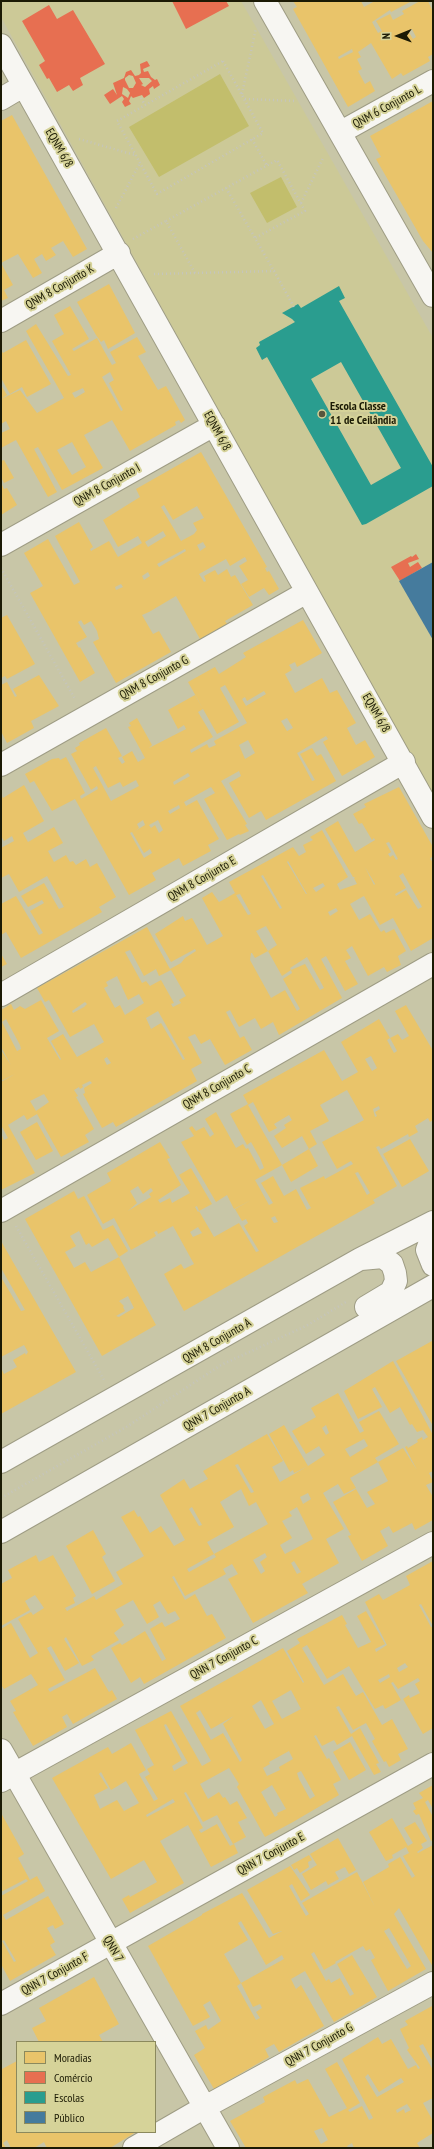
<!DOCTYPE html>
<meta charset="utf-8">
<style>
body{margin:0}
#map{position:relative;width:434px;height:2149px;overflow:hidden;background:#c8c6a7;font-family:"PT Sans Narrow",sans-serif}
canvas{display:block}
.frame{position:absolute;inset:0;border:2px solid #1b1a04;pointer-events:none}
.legend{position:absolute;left:16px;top:2041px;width:140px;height:92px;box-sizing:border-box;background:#d6d399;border:1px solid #8b895d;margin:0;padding:5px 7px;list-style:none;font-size:12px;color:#1b1a04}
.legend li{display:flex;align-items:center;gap:8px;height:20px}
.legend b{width:20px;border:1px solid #8b895d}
.north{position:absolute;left:378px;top:16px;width:40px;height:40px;-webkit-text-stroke:3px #d6d399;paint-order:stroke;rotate:269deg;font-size:11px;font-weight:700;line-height:16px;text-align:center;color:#1b1a04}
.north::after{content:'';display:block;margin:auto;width:14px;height:18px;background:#1b1a04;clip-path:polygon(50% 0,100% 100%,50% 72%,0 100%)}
</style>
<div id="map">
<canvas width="434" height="2149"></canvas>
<div class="frame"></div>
<ul class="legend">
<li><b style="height:11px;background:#e9c46a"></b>Moradias</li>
<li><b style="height:11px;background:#e76f51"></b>Comércio</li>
<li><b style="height:11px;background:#2a9d8f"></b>Escolas</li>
<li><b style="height:11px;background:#457b9d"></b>Público</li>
</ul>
<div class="north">N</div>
</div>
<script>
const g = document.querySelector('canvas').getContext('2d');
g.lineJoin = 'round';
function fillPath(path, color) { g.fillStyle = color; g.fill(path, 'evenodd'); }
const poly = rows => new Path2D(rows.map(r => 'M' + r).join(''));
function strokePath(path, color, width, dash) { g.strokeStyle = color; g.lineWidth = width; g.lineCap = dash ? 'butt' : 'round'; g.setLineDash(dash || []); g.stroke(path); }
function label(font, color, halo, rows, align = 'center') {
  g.font = font + ' "PT Sans Narrow",sans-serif'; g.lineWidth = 4; g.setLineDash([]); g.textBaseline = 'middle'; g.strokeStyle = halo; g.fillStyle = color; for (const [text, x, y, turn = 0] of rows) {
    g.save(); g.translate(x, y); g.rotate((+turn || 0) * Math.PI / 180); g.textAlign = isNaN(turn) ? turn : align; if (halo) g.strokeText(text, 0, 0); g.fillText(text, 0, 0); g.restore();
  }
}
const built = poly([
 [1,1,241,1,433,338,433,798,1,17]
]);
const green = poly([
 [220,74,249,126,159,177,129,127],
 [281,177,297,207,267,223,250,193]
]);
const homes = poly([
 [293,1,361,1,364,7,375,1,412,1,391,12,390,10,372,22,378,33,382,31,376,21,390,14,393,20,404,14,402,11,420,1,428,1,433,12,433,54,428,57,430,61,403,76,401,73,392,79,371,43,358,52,361,57,357,59,362,69,358,71,365,84,370,81,375,91,348,107,293,9,297,7],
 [412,29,416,37,413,39,408,31],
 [352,49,353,52,339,59,338,57],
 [433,101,433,253,423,241,376,159,381,157,370,136],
 [12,115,87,249,73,257,63,241,51,248,56,255,46,261,42,254,34,259,42,273,33,278,18,254,1,263,13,285,4,290,8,298,1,301,1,121],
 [109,284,135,333,108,349,104,340,101,342,96,335,77,302],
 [70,306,89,339,72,349,74,351,97,338,112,365,116,363,110,352,137,337,146,352,138,356,158,390,166,386,185,420,181,423,179,420,175,422,176,425,130,451,112,420,84,435,103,468,62,490,38,447,34,449,57,492,48,497,16,440,1,448,1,433,10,429,6,421,1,424,1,399,20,390,37,413,64,398,26,331,36,324,68,376,71,375,52,341,64,334,54,315],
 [110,372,114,380,109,383,123,410,121,411,102,377],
 [83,388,85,392,75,398,72,393],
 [72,442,86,467,72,475,57,450],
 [26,340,51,384,27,397,22,387,10,394,1,378,1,350,3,353],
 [1,385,7,395,1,399],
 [201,452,267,567,265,568,267,572,269,571,279,589,269,595,264,588,249,597,241,584,248,580,239,566,247,561,245,557,230,566,226,559,199,574,204,582,206,581,204,576,215,570,218,575,227,569,231,577,235,575,253,605,225,621,227,624,200,639,176,596,149,612,142,615,153,634,159,631,171,652,116,683,93,642,99,639,97,631,91,621,84,625,81,620,78,622,87,637,76,643,79,648,80,647,95,673,80,682,30,593,43,586,24,553,48,539,74,585,80,582,55,536,79,522,93,547,90,549,91,551,109,541,118,557,142,543,138,536,118,547,103,520,140,497,136,489],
 [164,505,173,520,197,506,204,518,193,523,197,530,194,534,181,541,161,507],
 [163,531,166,536,148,547,145,542],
 [203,542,206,547,200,551,197,545],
 [185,549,186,551,159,567,157,564],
 [148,572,150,576,144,580,142,576],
 [121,584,123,587,116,590,115,587],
 [4,460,14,478,4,483,1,477,1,461],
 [1,483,4,489,7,488,17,505,1,515],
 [7,615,35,664,7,679,5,676,1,678,1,618],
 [303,620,322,653,297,667,295,662,289,665,292,670,285,674,295,693,322,678,330,693,337,690,356,723,347,728,356,745,365,740,375,757,342,776,323,742,328,739,326,736,299,752,297,753,312,781,315,780,300,754,312,748,317,756,321,754,336,781,266,820,261,811,249,818,229,783,241,776,239,771,221,781,247,824,245,825,249,831,240,835,239,834,227,840,204,799,215,793,211,787,184,802,186,806,197,800,212,827,219,839,208,845,211,851,183,866,179,858,152,873,156,880,129,895,75,799,52,811,34,781,30,783,25,774,52,759,59,758,60,760,66,757,85,793,80,796,81,799,98,789,97,786,91,790,71,754,77,751,75,748,80,745,79,743,106,728,122,756,118,758,122,764,125,762,122,757,132,751,138,762,145,758,128,727,131,726,129,723,137,718,152,745,149,748,186,729,184,725,178,729,168,710,195,695,203,709,198,712,213,737,190,750,191,753,207,744,209,748,216,745,214,741,247,723,225,685,220,688,239,722,217,734,188,682,215,667,219,674,246,657,243,653],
 [264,691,266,694,246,706,242,699,245,697,247,701],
 [287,718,293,728,287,731,281,721],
 [248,740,255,753,245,759,239,745],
 [96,766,108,788,120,782,123,787,136,780,139,786,111,801,93,768],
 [188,773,190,776,174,785,173,782],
 [179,805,180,808,170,814,168,811],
 [143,820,145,825,135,831,139,828,137,824],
 [158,820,163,830,159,833,155,825,151,828,149,825],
 [132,832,144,853,150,849,152,853,144,858,130,833],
 [39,675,59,706,31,721,34,728,7,743,1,731,1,685,7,682,15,697,17,696,13,689],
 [24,785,44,821,23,833,28,842,54,827,63,843,48,851,54,862,66,855,70,862,73,861,76,865,86,859,90,867,97,863,116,897,99,907,102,912,21,958,6,932,1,935,1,904,16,896,39,935,43,933,30,911,44,903,42,900,28,907,21,896,44,883,59,909,64,907,47,876,19,892,9,874,1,878,1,848,14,841,12,836,4,841,1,836,1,795,3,798],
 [399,787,433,847,433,857,430,858,433,863,433,938,411,951,393,918,380,925,364,896,362,897,350,904,359,920,370,914,381,932,384,930,386,933,394,929,406,951,398,956,401,965,387,972,384,967,368,976,352,946,346,950,351,958,345,961,358,984,345,991,326,956,321,959,342,998,279,1035,273,1022,261,1029,255,1018,239,1027,230,1010,226,1012,240,1038,244,1036,252,1050,225,1065,210,1039,201,1044,195,1034,188,1037,202,1063,191,1069,197,1081,116,1127,113,1122,102,1128,83,1094,85,1093,84,1088,92,1083,90,1081,82,1085,83,1087,80,1089,79,1087,74,1090,78,1096,76,1097,94,1129,85,1135,89,1142,61,1157,37,1114,27,1120,24,1115,8,1125,35,1173,1,1190,1,1134,4,1140,8,1138,1,1125,1,1082,15,1074,1,1081,1,1050,11,1065,1,1047,1,1010,11,1004,14,1010,20,1006,25,1009,41,1000,59,1031,47,1038,60,1060,61,1059,51,1041,63,1034,77,1057,97,1046,104,1042,94,1024,70,1037,49,1000,45,1002,37,988,147,927,170,969,181,963,185,958,196,951,195,949,171,962,155,934,183,916,185,921,192,918,207,945,223,936,202,898,212,892,219,902,223,900,235,893,229,882,293,847,299,856,306,852,303,845,313,840,310,837,322,830,348,877,337,884,340,890,357,884,354,878,355,877,353,877,325,829,338,821,355,852,375,840,374,838,372,840,362,823,359,824,353,814,366,807,364,804],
 [389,842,398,859,396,860,393,855,390,857,388,854,391,852,386,843],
 [288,861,307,894,306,894,287,862],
 [365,867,375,884,374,885],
 [403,873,422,907,418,909,406,890,396,896,395,894,406,888,399,876],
 [263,875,282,908,280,909,261,876],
 [323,883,325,886,316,892,313,888],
 [240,894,251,914,248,915,236,895],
 [336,908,338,911,330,916,328,912],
 [266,926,277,945,268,951,256,931],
 [130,950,144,976,156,969,159,976,171,970,186,996,179,1000,181,1003,173,1007,171,1004,174,1003,161,980,150,986,146,981,142,983,125,952],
 [268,951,282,976,291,970,292,973,283,979,300,1009,297,1011,285,990,271,998,250,960,251,953,252,953,255,958],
 [307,957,324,988,320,990,305,964,291,970,290,968],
 [117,976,128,1000,139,994,144,1003,125,1015,120,1005,115,1008,104,988,108,986,106,982],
 [85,1002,87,1004,84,1007,73,1013,72,1011],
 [158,1011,185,1059,183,1060,161,1023,151,1029,146,1018],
 [6,1019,20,1045,21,1049,17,1051,2,1022],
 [107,1057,111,1063,107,1065,104,1059],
 [44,1094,49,1102,36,1111,30,1101],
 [1,954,7,964,1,967],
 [406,1005,432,1049,433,1049,433,1120,430,1122,428,1118,415,1126,418,1132,409,1137,408,1134,381,1149,379,1146,376,1147,397,1186,373,1200,375,1203,184,1311,164,1274,181,1264,184,1269,194,1264,173,1226,158,1234,157,1231,154,1232,156,1236,131,1250,114,1218,103,1224,87,1195,111,1181,107,1173,160,1142,170,1158,167,1159,181,1185,158,1200,160,1203,170,1198,172,1203,190,1193,179,1175,191,1168,212,1204,199,1211,197,1206,195,1207,198,1212,199,1211,214,1237,239,1223,256,1252,259,1251,244,1226,248,1223,246,1219,242,1221,235,1209,251,1200,234,1209,227,1195,216,1202,181,1142,194,1136,189,1128,192,1126,196,1131,204,1127,210,1137,214,1134,205,1119,216,1112,236,1148,243,1144,246,1149,248,1148,260,1170,264,1168,260,1158,251,1142,247,1145,230,1114,248,1104,243,1095,324,1050,342,1081,358,1072,341,1042,379,1019,390,1038,387,1040,394,1053,397,1051,390,1038,398,1034,402,1040,409,1036,395,1011],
 [371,1056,377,1068,372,1071,365,1059],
 [347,1090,364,1120,322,1142,337,1169,351,1161,353,1164,325,1179,324,1176,300,1188,311,1208,307,1210,296,1189,284,1196,273,1176,261,1183,273,1203,269,1205,255,1180,282,1165,291,1182,318,1166,309,1149,317,1144,310,1131,329,1121,320,1105],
 [253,1102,269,1132,277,1128,274,1124,289,1115,292,1120,284,1125,286,1128,274,1136,282,1148,302,1136,309,1149,282,1165,248,1105],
 [379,1106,380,1109,375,1112,377,1116,375,1117,373,1109],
 [358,1172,370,1193,367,1195,355,1173],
 [138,1186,143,1194,151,1188,153,1191,149,1194,151,1197,128,1211,137,1203,130,1191],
 [275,1216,278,1222,274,1223,271,1218],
 [198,1227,202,1233,193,1237,190,1232],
 [37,1122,53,1151,36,1160,20,1132],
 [410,1139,429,1171,402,1187,383,1154],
 [74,1191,78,1199,84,1196,103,1230,113,1225,128,1251,119,1257,108,1238,92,1247,89,1243,86,1245,79,1231,70,1236,76,1246,65,1252,72,1264,74,1268,85,1262,91,1272,119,1257,156,1325,102,1356,25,1219],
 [128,1296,134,1308,119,1317,116,1316,125,1311,123,1307,124,1306,119,1301],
 [1,1241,76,1372,1,1414,1,1368,4,1374,17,1367,13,1360,25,1353,26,1355,28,1352,24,1345,1,1357,1,1277,21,1311,25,1310,1,1268],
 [432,1341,433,1343,433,1426,396,1361],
 [393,1361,433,1435,433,1471,429,1473,433,1482,426,1485,433,1497,433,1520,415,1530,412,1523,393,1533,389,1526,380,1531,388,1546,362,1561,348,1536,351,1535,333,1502,356,1489,367,1508,375,1504,367,1492,388,1481,378,1462,403,1448,417,1470,405,1447,407,1446,408,1448,418,1442,417,1440,422,1437,423,1440,428,1437,423,1430,417,1432,412,1424,410,1425,400,1407,390,1413,375,1387,372,1389,382,1407,358,1419,344,1391],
 [338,1393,360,1433,364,1431,359,1422,379,1411,399,1444,375,1458,378,1462,350,1478,356,1488,344,1494,338,1484,323,1493,344,1529,326,1539,339,1563,302,1584,308,1593,253,1623,228,1579,238,1574,232,1564,223,1569,226,1574,185,1596,174,1576,172,1577,185,1600,195,1594,207,1616,212,1614,226,1638,144,1684,140,1677,131,1683,111,1648,120,1643,122,1645,145,1631,162,1661,166,1659,150,1629,162,1622,165,1627,180,1619,175,1611,168,1614,160,1601,153,1605,159,1617,147,1624,133,1600,115,1610,124,1625,114,1633,119,1640,91,1656,94,1660,82,1666,66,1637,64,1639,79,1663,65,1671,51,1646,47,1648,65,1680,48,1689,50,1692,95,1668,109,1692,112,1690,117,1699,73,1724,67,1714,62,1717,67,1727,33,1746,13,1712,16,1711,10,1701,38,1685,31,1674,4,1689,1,1685,1,1629,11,1623,30,1658,38,1653,18,1619,31,1612,33,1615,44,1608,35,1595,25,1601,30,1610,1,1626,1,1584,12,1578,8,1570,36,1555,39,1562,53,1555,76,1596,73,1598,75,1603,65,1608,67,1611,94,1596,96,1600,123,1584,116,1572,144,1556,121,1517,134,1510,138,1517,140,1516,150,1533,161,1526,174,1546,185,1540,160,1495,184,1479,190,1489,208,1479,203,1471,267,1434,283,1461,272,1467,280,1482,308,1466,294,1473,293,1470,290,1472,269,1434,284,1425,308,1466,325,1455,319,1446,306,1454,292,1431,316,1417,311,1408],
 [326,1425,329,1433,326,1435,322,1428],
 [364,1439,368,1446,350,1457,345,1449],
 [238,1464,254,1492,251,1493,235,1465],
 [241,1489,249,1506,256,1502,268,1524,214,1554,216,1557,189,1572,187,1569,214,1554,207,1542,234,1527,220,1502],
 [308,1493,311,1499,303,1504,300,1497],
 [192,1507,202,1525,199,1526,189,1509],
 [297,1507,313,1539,285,1554,280,1545,292,1538,282,1521,292,1516,289,1512],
 [265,1553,267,1557,260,1562,265,1571,261,1574,253,1560],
 [294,1561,301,1572,297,1574,291,1563],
 [93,1530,106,1554,102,1557,115,1581,92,1594,66,1546],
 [433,1561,433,1626,421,1604,419,1605,431,1627,433,1627,433,1728,423,1734,403,1699,409,1695,410,1698,420,1693,415,1684,420,1681,418,1678,398,1689,393,1682,391,1683,401,1700,385,1709,383,1705,375,1709,349,1666,327,1679,307,1645,302,1648,324,1685,343,1674,356,1696,363,1692,382,1725,392,1719,408,1749,398,1754,401,1760,389,1767,386,1761,384,1762,372,1741,375,1739,366,1723,353,1730,339,1706,336,1707,351,1734,360,1728,379,1763,376,1764,381,1772,374,1775,352,1736,337,1745,334,1740,322,1746,316,1735,314,1736,327,1759,329,1758,341,1780,333,1784,339,1795,293,1822,265,1837,237,1787,239,1784,229,1768,200,1784,208,1799,219,1792,223,1798,225,1797,230,1805,237,1801,247,1818,238,1822,246,1837,233,1844,217,1815,203,1822,186,1792,184,1793,203,1828,199,1830,201,1833,217,1824,230,1846,234,1844,238,1853,211,1867,188,1825,160,1841,184,1883,130,1913,122,1899,129,1895,130,1897,157,1882,144,1860,111,1879,52,1778,108,1747,112,1754,131,1743,146,1770,139,1774,154,1801,158,1799,145,1777,150,1774,147,1769,154,1765,135,1730,171,1711,202,1766,211,1761,180,1706,283,1648,303,1683,304,1682,287,1651,300,1643,297,1639,342,1615,347,1624,345,1625,358,1648,371,1642,357,1616,366,1611,385,1644,375,1649,376,1652,387,1645,365,1602,379,1594,383,1600,410,1585,406,1576],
 [405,1663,408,1667,399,1672,397,1668],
 [389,1674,390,1677,380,1683,378,1680],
 [291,1690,301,1709,282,1719,272,1701],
 [261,1700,274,1724,265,1729,252,1706],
 [200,1710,211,1729,234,1716,223,1724,242,1760,240,1762,223,1733,211,1740,196,1713],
 [166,1724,188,1763,174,1771,172,1766,182,1760,166,1730,164,1725],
 [289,1751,293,1759,279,1767,280,1770,267,1776,263,1768,270,1764,269,1762],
 [301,1771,315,1796,310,1799,299,1779,297,1773],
 [101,1772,111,1790,126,1781,139,1803,124,1811,117,1800,100,1809,94,1795,108,1788,99,1774],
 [272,1785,286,1809,277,1813,278,1815,275,1817,261,1792],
 [173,1799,175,1802,147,1817,146,1815],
 [350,1742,366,1770,349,1780,333,1752],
 [433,1785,433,1809,428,1800,425,1802,433,1817,433,1840,431,1841,419,1814,416,1815,413,1811,416,1809,413,1803,423,1798,419,1793],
 [1,1813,24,1854,18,1858,30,1880,37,1876,45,1891,3,1915,6,1920,48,1896,64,1924,55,1929,53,1925,47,1928,55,1942,50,1945,56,1955,10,1981,1,1964,1,1896,28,1881,26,1879,1,1892],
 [4,1940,16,1961,14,1962,2,1941],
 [392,1818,408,1846,413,1843,404,1828,415,1822,427,1841,421,1844,423,1848,417,1852,418,1853,433,1845,433,1875,431,1876,433,1880,433,1967,399,1908,394,1914,426,1969,388,1991,371,1960,375,1958,370,1949,366,1951,363,1946,335,1962,336,1963,324,1970,314,1952,311,1954,326,1981,329,1979,331,1983,340,1978,350,1996,354,1994,337,1964,352,1955,377,1997,334,2022,305,1971,291,1979,296,1989,301,1985,324,2026,279,2052,274,2044,265,2049,269,2057,214,2089,194,2055,205,2048,195,2031,206,2025,208,2030,221,2021,210,2001,203,2005,210,2017,193,2026,148,1946,202,1915,202,1914,242,1893,269,1938,282,1931,273,1934,247,1890,290,1866,310,1895,301,1901,292,1884,289,1886,306,1916,309,1914,302,1903,357,1872,375,1907,363,1882,389,1867,388,1864,400,1857,412,1878,415,1876,403,1856,409,1853,406,1847,392,1855,393,1858,386,1861,369,1832],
 [241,1921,266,1965,282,1955,284,1959,241,1983,253,2007,260,2004,262,2008,256,2012,260,2018,256,2020,237,1986,241,1983,224,1954,248,1940,238,1923],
 [389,1928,411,1966,407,1969,384,1931],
 [338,1838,356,1870,349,1874,345,1867,335,1872,339,1879,328,1885,326,1881,311,1890,302,1874,317,1865,310,1854],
 [309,1855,312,1860,308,1862,309,1867,300,1873,297,1868,294,1870,291,1865],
 [94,1977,119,2024,99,2035,103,2042,39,2042,32,2028,46,2021,39,2008],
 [432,2006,433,2062,423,2044,419,2046,433,2070,433,2098,423,2103,433,2121,433,2133,417,2143,420,2148,354,2148,352,2143,347,2146,348,2148,246,2148,230,2121,265,2102,263,2097,295,2080,297,2084,308,2079,329,2117,347,2108,325,2069,337,2062,360,2103,348,2110,350,2112,362,2106,369,2120,373,2118,342,2059,378,2037,382,2044,391,2039,408,2069,416,2065,418,2069,420,2068,407,2050,409,2048,400,2029,408,2025,405,2021],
 [368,2074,379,2092,401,2078,404,2082,377,2097,365,2077],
 [407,2104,411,2110,405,2113,404,2109,397,2113,396,2110],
 [322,2128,328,2140,321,2144,314,2131],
 [17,2061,17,2132,136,2132,110,2148,47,2148,44,2142,34,2148,11,2148,7,2140,3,2143,6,2148,1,2148,1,2067,2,2069]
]);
const shops = poly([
 [172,1,226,1,229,6,186,29],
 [49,5,57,19,73,10,105,64,80,78,83,85,73,91,69,85,57,92,49,78,47,79,39,65,45,61,22,21],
 [147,61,150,66,143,69,144,72,148,71,151,77,155,80,157,79,160,85,154,89,153,86,149,89,150,94,144,98,142,95,133,98,131,96,129,101,131,104,125,107,122,102,124,99,122,96,110,104,104,95,113,89,117,95,113,83,124,78,126,72,131,70,135,76,139,75,141,73,140,64],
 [129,75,133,76,136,83,133,88,129,88,125,80,125,78],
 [139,78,149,78,152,81,145,87,141,85,143,84],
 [123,87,127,89,130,93,128,98,122,94],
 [416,554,419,559,408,563,410,567,418,562,422,568,400,581,391,567,411,556,412,557]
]);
const schools = poly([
 [339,286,345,298,339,301,433,467,433,486,366,524,362,525,267,357,262,360,256,348,260,345,259,342,295,322,292,319,282,313,298,304,301,308],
 [341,362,401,468,371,485,311,379]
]);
const public = poly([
 [433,562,433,640,399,581]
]);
const path = poly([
 [223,61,263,133,157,194,117,121,223,61],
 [242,94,256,28],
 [141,98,145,105],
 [245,99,297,101],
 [79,139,135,155],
 [252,139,267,166],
 [226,188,255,238],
 [301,203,323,158],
 [116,208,140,163],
 [166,221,277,160,305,211,255,238,274,271],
 [133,239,166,221,195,273],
 [154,274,274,271,295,309],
 [1,568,75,699],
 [16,1226,104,1380],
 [1,1498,128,1426,221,1365,306,1326,346,1302]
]);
const minor = poly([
 [265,1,433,296],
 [1,45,433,817],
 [1,99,23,86],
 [341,132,433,81],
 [1,321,119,253],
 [1,545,214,425],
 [1,765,307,592],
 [1,995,404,762],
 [1,1211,433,964],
 [1,1750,228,2148],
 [1,1781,433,1543],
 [1,2004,433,1764],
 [134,2148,205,2107,433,1983]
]);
const secondary = poly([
 [433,1234,427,1250,433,1265],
 [361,1259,383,1257,392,1264,395,1273,396,1281,391,1292,366,1307],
 [1,1462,360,1259,433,1222],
 [1,1532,433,1286]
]);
const markers = [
 [322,414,4,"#58563d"]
];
const streetNames = [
 ["QNM 6 Conjunto L",387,107,-29],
 ["EQNM 6/8",59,148,60],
 ["QNM 8 Conjunto K",60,287,-30],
 ["EQNM 6/8",217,431,61],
 ["QNM 8 Conjunto I",107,485,-29],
 ["QNM 8 Conjunto G",154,678,-29],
 ["EQNM 6/8",376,713,60],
 ["QNM 8 Conjunto E",202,879,-30],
 ["QNM 8 Conjunto C",217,1087,-30],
 ["QNM 8 Conjunto A",217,1341,-30],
 ["QNN 7 Conjunto A",217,1409,-30],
 ["QNN 7 Conjunto C",224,1658,-29],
 ["QNN 7 Conjunto E",271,1854,-29],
 ["QNN 7",113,1949,60],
 ["QNN 7 Conjunto F",55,1974,-29],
 ["QNN 7 Conjunto G",319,2045,-29]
];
const poiNames = [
 ["Escola Classe",330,407],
 ["11 de Ceilândia",330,421]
];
fillPath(built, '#ccc997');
fillPath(green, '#c2be6c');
fillPath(homes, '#e9c46a');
fillPath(shops, '#e76f51');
fillPath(schools, '#2a9d8f');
fillPath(public, '#457b9d');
strokePath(minor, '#9e9c84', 24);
strokePath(secondary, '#9e9c84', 24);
strokePath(path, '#c5c5bc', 2.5, [1, 3]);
strokePath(minor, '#f7f6f2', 22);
strokePath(secondary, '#f7f6f2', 22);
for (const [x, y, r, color] of markers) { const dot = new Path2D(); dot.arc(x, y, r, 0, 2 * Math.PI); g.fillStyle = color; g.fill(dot); strokePath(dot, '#d6d399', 1.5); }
label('12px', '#1b1a04', '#d6d399', streetNames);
label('bold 12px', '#1b1a04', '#d6d399', poiNames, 'left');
</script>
